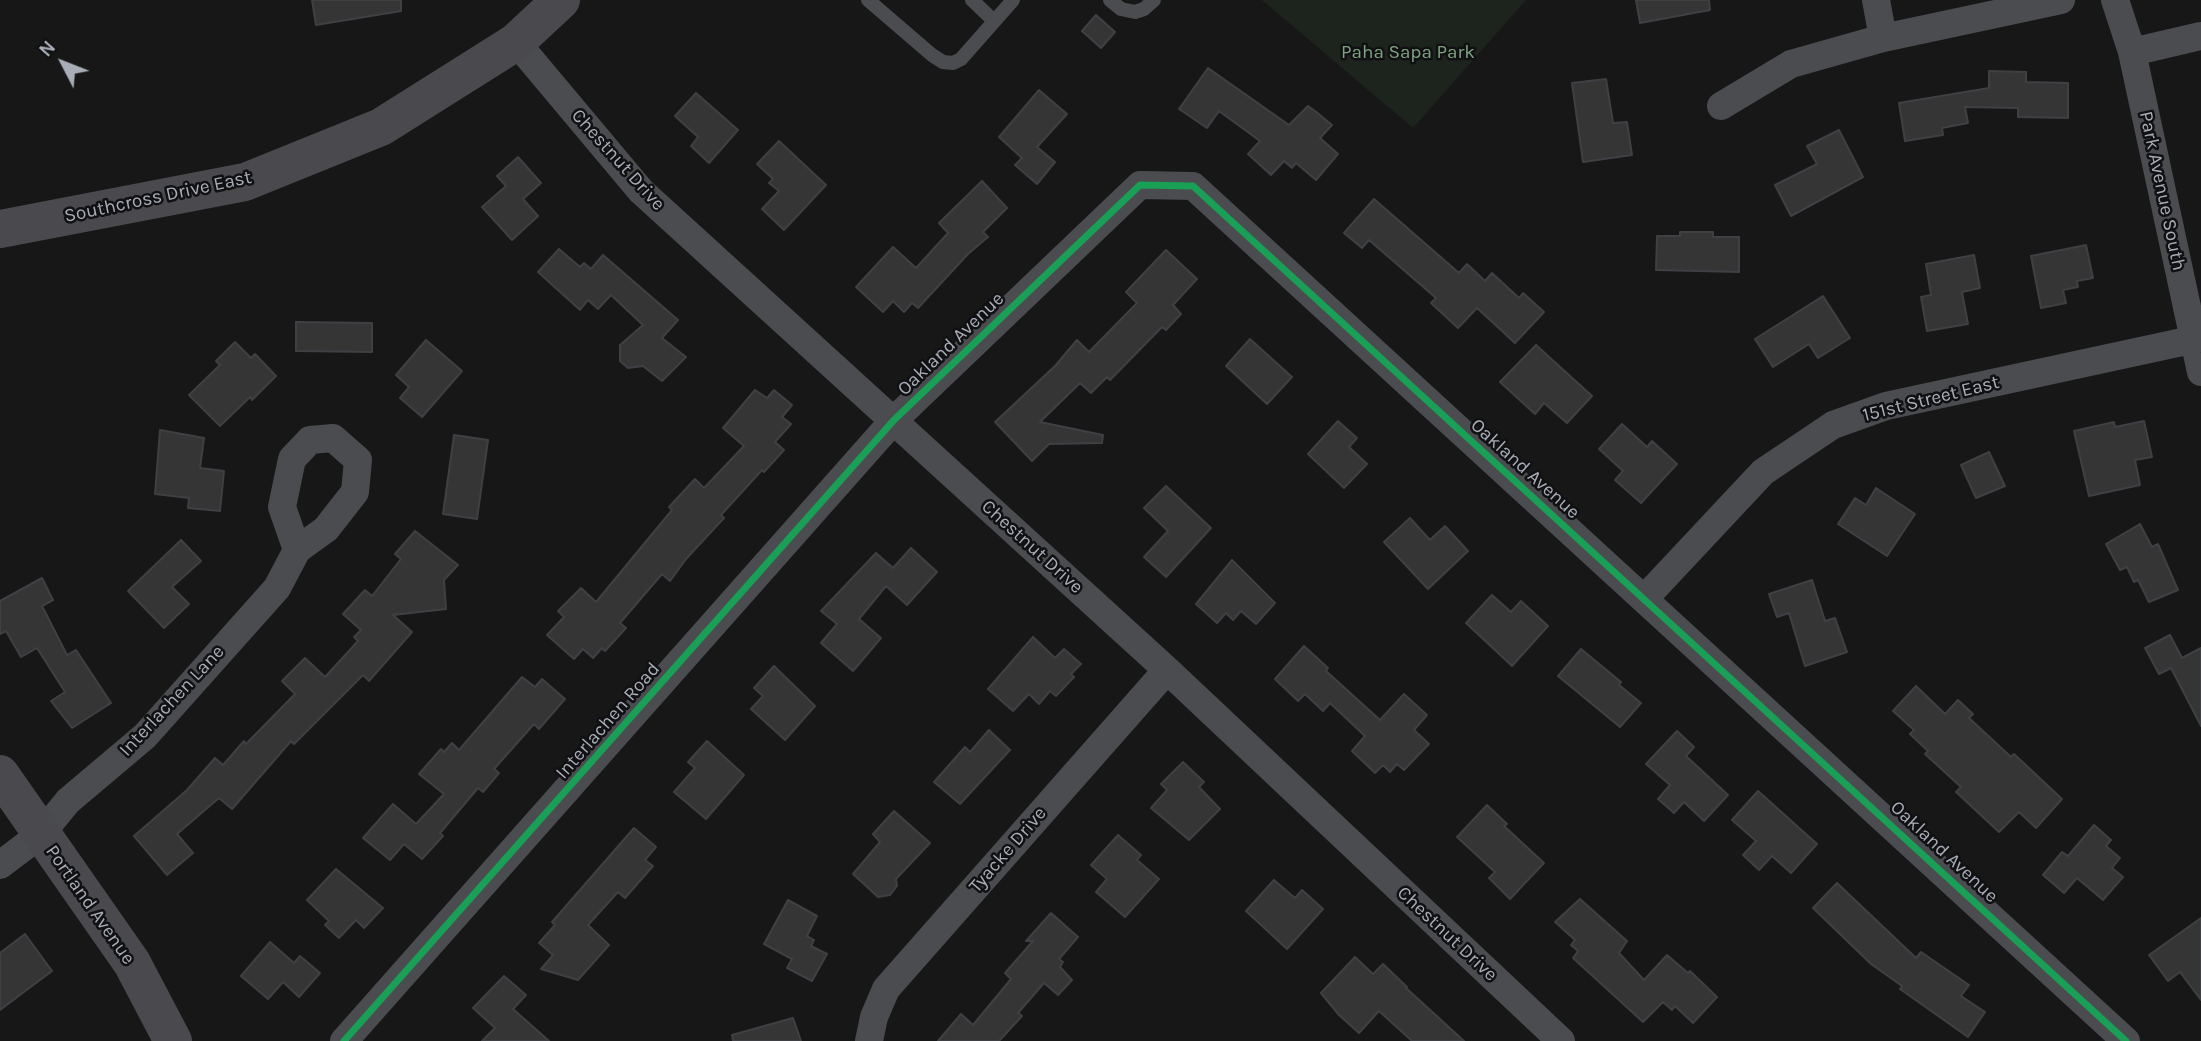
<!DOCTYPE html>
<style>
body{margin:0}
#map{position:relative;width:2201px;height:1041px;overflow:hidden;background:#171717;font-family:Karla,sans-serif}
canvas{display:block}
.north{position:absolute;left:28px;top:28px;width:70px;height:70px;-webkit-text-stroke:5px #111113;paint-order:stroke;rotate:312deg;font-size:19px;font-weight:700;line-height:28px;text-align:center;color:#a8adb8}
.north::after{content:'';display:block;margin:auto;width:24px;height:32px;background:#a8adb8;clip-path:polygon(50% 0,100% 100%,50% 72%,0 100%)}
</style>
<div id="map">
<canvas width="2201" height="1041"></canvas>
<div class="north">N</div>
</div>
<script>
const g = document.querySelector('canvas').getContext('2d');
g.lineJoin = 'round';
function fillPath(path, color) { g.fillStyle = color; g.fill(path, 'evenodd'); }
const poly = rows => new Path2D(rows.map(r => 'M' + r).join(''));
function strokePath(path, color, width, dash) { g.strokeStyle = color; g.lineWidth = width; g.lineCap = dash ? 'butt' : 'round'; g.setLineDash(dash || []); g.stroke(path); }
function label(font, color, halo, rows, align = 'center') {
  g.font = font + ' Karla,sans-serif'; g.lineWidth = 5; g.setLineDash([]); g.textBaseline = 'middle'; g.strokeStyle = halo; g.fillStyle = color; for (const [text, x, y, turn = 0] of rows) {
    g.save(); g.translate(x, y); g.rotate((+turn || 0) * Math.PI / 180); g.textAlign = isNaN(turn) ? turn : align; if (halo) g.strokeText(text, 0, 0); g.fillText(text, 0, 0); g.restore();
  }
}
const green = poly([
 [1262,0,1526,0,1413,128]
]);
const building = poly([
 [312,0,401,0,401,11,316,25,312,0],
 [1636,0,1709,0,1710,10,1640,23,1636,0],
 [1096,15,1115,32,1101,48,1082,31,1096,15],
 [1208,68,1289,125,1308,106,1315,111,1332,125,1320,138,1338,154,1316,180,1296,163,1292,168,1284,161,1271,175,1248,154,1260,141,1219,111,1207,128,1179,109,1208,68],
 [1989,71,2026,72,2026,82,2068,83,2068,118,2018,117,2018,108,1965,107,1968,123,1942,128,1943,135,1905,141,1899,103,1989,88,1989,71],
 [1606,79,1613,123,1627,122,1632,155,1583,162,1572,83,1606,79],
 [1039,90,1067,114,1037,147,1055,162,1037,184,1015,165,1022,158,999,137,1039,90],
 [696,93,738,130,709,163,691,146,698,137,675,116,696,93],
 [1839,130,1863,177,1791,216,1775,185,1817,164,1807,146,1839,130],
 [779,141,826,185,784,230,762,209,779,191,769,183,773,179,757,164,779,141],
 [518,157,541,183,523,199,538,216,512,240,482,207,506,186,497,176,518,157],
 [982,181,1007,208,983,232,988,237,968,254,918,308,912,303,904,312,893,301,883,312,856,287,893,247,916,268,948,233,939,223,982,181],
 [1374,199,1459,273,1467,264,1485,281,1492,273,1519,298,1523,293,1544,312,1515,343,1477,308,1458,328,1431,303,1436,298,1369,240,1362,248,1344,233,1374,199],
 [1680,232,1713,232,1713,237,1739,237,1739,272,1656,270,1657,236,1680,236,1680,232],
 [2086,245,2093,278,2077,281,2078,287,2063,290,2066,303,2041,308,2031,256,2086,245],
 [559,249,580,267,584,263,591,269,603,255,678,320,662,338,686,357,662,381,643,366,628,368,620,361,620,345,643,325,611,295,598,309,588,300,580,310,538,272,559,249],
 [1166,250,1197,279,1173,305,1181,314,1166,330,1162,327,1110,380,1107,377,1091,393,1080,383,1040,422,1103,435,1102,443,1049,444,1032,461,995,422,1055,366,1077,340,1089,352,1137,303,1126,292,1166,250],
 [1974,255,1980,288,1962,292,1968,324,1927,331,1921,297,1931,295,1926,264,1974,255],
 [1823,296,1850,338,1818,358,1809,344,1773,367,1755,339,1823,296],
 [296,322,372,323,372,352,296,351,296,322],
 [1250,339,1292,377,1267,404,1226,366,1250,339],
 [426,340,462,371,422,417,400,398,409,387,396,375,426,340],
 [235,342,251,358,255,354,276,376,252,400,250,397,220,426,189,395,220,365,216,361,235,342],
 [1536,345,1592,396,1567,423,1544,403,1535,414,1500,382,1536,345],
 [755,390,767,398,774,390,792,405,782,417,791,424,775,442,784,450,764,472,762,470,721,515,724,518,686,559,670,581,662,574,620,623,626,628,605,651,602,648,593,658,583,649,574,659,547,635,564,617,558,611,581,588,596,602,672,510,669,507,695,479,704,488,744,446,723,428,755,390],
 [1338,421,1357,438,1349,447,1367,464,1344,488,1308,454,1338,421],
 [2144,421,2152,457,2135,460,2140,485,2089,496,2074,431,2114,422,2115,427,2144,421],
 [1622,424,1647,447,1652,441,1677,464,1641,503,1615,480,1623,471,1599,449,1622,424],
 [160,430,204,438,200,468,224,471,220,511,188,508,189,498,155,494,160,430],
 [454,435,488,440,477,519,443,514,454,435],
 [1989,452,2005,486,1976,498,1961,465,1989,452],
 [1166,486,1211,528,1166,577,1144,557,1168,531,1144,508,1166,486],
 [1876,488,1915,514,1887,556,1838,524,1855,498,1866,505,1876,488],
 [1410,518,1430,540,1445,526,1468,551,1428,589,1384,542,1410,518],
 [2140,524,2152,547,2158,544,2178,590,2149,602,2138,580,2134,582,2127,567,2120,570,2106,544,2140,524],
 [415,531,458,565,444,580,446,609,393,615,412,632,369,681,363,675,294,744,291,741,232,809,219,798,177,834,193,853,167,875,134,836,187,790,215,758,223,765,244,741,246,744,295,694,282,681,305,658,325,677,358,641,354,637,361,630,343,614,365,590,372,596,401,559,395,554,415,531],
 [181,540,201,561,172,587,189,604,164,628,128,591,181,540],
 [911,548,937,572,907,605,886,586,859,619,881,638,853,671,821,643,837,624,821,611,876,553,893,568,911,548],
 [1232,560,1275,603,1256,624,1241,611,1233,620,1226,613,1217,623,1196,604,1232,560],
 [42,578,53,600,42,606,67,655,76,650,111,703,72,728,51,701,65,692,37,648,21,657,6,631,0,634,0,601,42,578],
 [1812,580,1825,621,1835,618,1847,652,1805,666,1789,613,1777,617,1769,594,1812,580],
 [1492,595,1511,612,1521,601,1548,626,1512,666,1466,623,1492,595],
 [2170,635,2182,658,2201,648,2201,726,2171,668,2159,674,2145,648,2170,635],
 [1033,637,1055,658,1064,649,1081,664,1071,674,1074,677,1056,696,1050,691,1039,704,1029,694,1013,711,988,689,1033,637],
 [1304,646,1328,668,1326,671,1380,720,1404,694,1427,715,1414,730,1429,744,1404,770,1397,764,1390,772,1383,765,1375,773,1352,751,1365,736,1330,703,1323,711,1305,694,1298,701,1275,679,1304,646],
 [1581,649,1621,682,1619,685,1641,703,1620,727,1558,676,1581,649],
 [774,666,815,706,785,740,751,709,763,696,754,688,774,666],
 [522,677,535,687,542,679,565,699,539,729,534,724,494,769,499,773,483,792,478,788,440,833,443,836,422,859,404,844,390,860,363,838,393,804,416,824,444,794,419,774,441,749,444,752,452,743,459,750,522,677],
 [1916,686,1945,714,1958,700,1973,714,1969,718,2011,757,2014,754,2062,799,2036,828,2019,812,1999,832,1956,792,1961,787,1925,754,1928,751,1910,734,1914,730,1893,711,1916,686],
 [989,730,1010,750,960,804,934,782,965,747,970,752,989,730],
 [1677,731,1694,747,1686,756,1728,795,1704,821,1684,802,1674,813,1658,799,1670,785,1646,764,1677,731],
 [707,741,744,775,706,819,674,792,695,768,688,762,707,741],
 [1183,762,1204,782,1199,787,1220,809,1189,840,1151,808,1167,790,1161,784,1183,762],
 [1758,791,1817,844,1791,873,1772,856,1759,870,1743,855,1756,841,1732,820,1758,791],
 [1487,805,1507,824,1504,826,1544,863,1510,899,1489,878,1495,872,1457,837,1487,805],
 [894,811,930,843,896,879,897,886,890,895,878,897,853,874,880,842,873,834,894,811],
 [2094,825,2111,840,2106,846,2120,858,2112,868,2123,877,2103,900,2077,878,2064,893,2043,875,2062,852,2068,856,2094,825],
 [634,828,656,847,645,860,653,866,625,898,618,892,588,925,609,945,578,980,541,969,553,955,539,943,555,925,552,922,634,828],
 [1118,835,1141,855,1137,860,1159,879,1125,917,1096,892,1107,879,1091,865,1118,835],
 [336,869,383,908,364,928,356,920,339,938,325,925,329,921,307,900,336,869],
 [1274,880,1295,898,1302,890,1323,909,1287,949,1246,911,1274,880],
 [1837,883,1916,958,1921,952,1969,985,1961,996,1985,1012,1968,1037,1900,989,1902,986,1871,964,1813,908,1837,883],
 [1580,899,1627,941,1619,953,1644,980,1667,955,1688,973,1690,971,1717,997,1693,1023,1675,1006,1672,1010,1663,1002,1643,1022,1573,958,1578,951,1571,945,1575,940,1555,922,1580,899],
 [788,900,817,916,807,936,814,940,811,946,827,954,812,981,787,968,792,959,764,944,788,900],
 [1051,913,1078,937,1059,959,1063,962,1060,967,1072,980,1058,995,1044,983,1018,1013,1022,1016,999,1041,938,1041,961,1014,973,1025,1011,979,1005,973,1033,941,1026,941,1051,913],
 [2201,918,2201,1000,2180,972,2168,981,2149,955,2201,918],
 [25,934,52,971,0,1010,0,953,25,934],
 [270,942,294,963,300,956,320,973,299,997,283,982,268,999,241,976,270,942],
 [1355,957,1373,974,1383,964,1407,987,1406,988,1464,1041,1412,1041,1379,1011,1359,1033,1339,1015,1321,993,1355,957],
 [504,976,526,995,513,1009,549,1041,482,1041,495,1028,473,1008,504,976],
 [793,1018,801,1041,733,1041,732,1035,793,1018]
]);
const lane = poly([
 [868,0,932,55,943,62,953,63,961,59,1013,0],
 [972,0,994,21],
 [1110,0,1121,9,1135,12,1144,9,1154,0]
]);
const street = poly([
 [1876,0,1883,38],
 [2115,0,2132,52,2201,372],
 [516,42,641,191,1167,670,1561,1041],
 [2132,52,2201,36],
 [1721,106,1791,64,1883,38,2061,0],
 [1644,599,1763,472,1833,425,1886,406,2201,338],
 [0,865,41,834,68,801,145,736,277,588,297,550,326,529,355,492,358,460,333,438,310,440,292,459,282,507,297,550],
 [344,1041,894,420,1140,185,1193,186,2126,1041],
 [869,1041,874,1017,886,989,1167,670]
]);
const secondary = poly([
 [0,229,245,182,381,127,516,42,561,0],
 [0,774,132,963,173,1041]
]);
const cycleway = poly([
 [344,1041,894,420,1140,185,1193,186,2126,1041]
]);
const parkNames = [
 ["Paha Sapa Park",1408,53]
];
const streetNames = [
 ["Chestnut Drive",618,160,48],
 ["Park Avenue South",2162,191,78],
 ["Southcross Drive East",158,197,-12],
 ["Oakland Avenue",951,344,-44],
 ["151st Street East",1931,399,-14],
 ["Oakland Avenue",1525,469,42],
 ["Chestnut Drive",1032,547,42],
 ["Interlachen Lane",172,701,-47],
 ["Interlachen Road",608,721,-49],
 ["Tyacke Drive",1008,850,-49],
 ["Oakland Avenue",1944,852,43],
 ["Portland Avenue",90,905,55],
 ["Chestnut Drive",1447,934,43]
];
fillPath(green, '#1d241e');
fillPath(building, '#353536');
strokePath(building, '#3f4043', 2);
strokePath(lane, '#4b4c50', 14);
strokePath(street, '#4b4c50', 28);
strokePath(secondary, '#4a4a4e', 38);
strokePath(cycleway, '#1a9f57', 7);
label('19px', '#7fa381', '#111113', parkNames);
label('19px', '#a8adb8', '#111113', streetNames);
</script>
